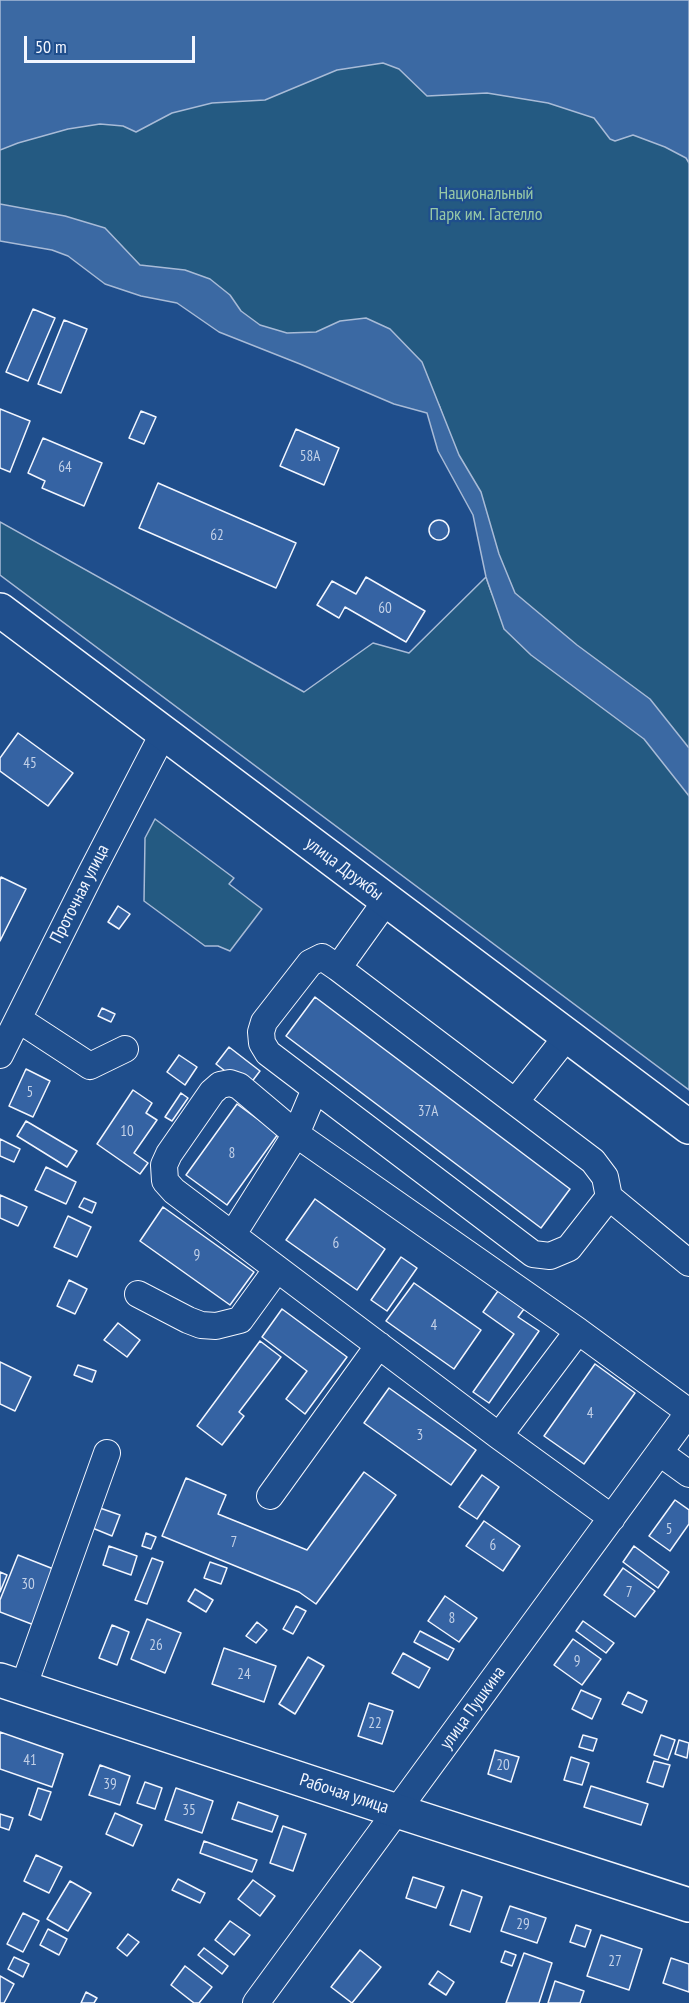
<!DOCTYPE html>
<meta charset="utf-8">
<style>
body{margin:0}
#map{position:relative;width:689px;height:2003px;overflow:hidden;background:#1f4e8c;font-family:"PT Sans Narrow",sans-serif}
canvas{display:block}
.scale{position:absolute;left:24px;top:36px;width:171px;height:27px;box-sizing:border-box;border:3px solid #f2f6ff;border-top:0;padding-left:8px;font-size:18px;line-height:21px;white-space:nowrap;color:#f2f6ff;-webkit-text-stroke:4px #1f4e8c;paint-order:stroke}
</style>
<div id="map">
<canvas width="689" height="2003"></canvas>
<div class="scale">50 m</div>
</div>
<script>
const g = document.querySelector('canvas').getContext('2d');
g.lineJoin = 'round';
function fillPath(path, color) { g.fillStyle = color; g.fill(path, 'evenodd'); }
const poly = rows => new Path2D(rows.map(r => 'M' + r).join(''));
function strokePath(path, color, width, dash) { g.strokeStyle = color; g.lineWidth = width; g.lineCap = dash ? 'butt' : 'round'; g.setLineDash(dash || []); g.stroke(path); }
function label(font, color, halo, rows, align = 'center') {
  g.font = font + ' "PT Sans Narrow",sans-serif'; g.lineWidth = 4.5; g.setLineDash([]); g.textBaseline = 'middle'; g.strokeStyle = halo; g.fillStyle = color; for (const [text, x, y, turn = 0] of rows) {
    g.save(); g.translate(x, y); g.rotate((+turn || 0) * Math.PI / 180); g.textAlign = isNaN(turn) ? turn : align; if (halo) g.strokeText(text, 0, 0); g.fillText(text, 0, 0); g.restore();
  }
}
const green = poly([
 [0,0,689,0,689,1090,0,575,0,522,304,692,373,643,409,653,486,577,492,594,501,585,439,405,0,221,0,0],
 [155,819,234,878,229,884,262,909,230,951,218,946,205,946,144,901,145,838,155,819]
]);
const water = poly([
 [0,0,689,0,689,163,686,158,665,147,633,135,615,141,610,139,594,118,548,103,487,93,427,96,399,69,383,63,337,70,265,100,212,103,172,113,136,132,123,126,100,124,68,129,18,143,0,150,0,0],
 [0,204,65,216,105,228,140,265,185,270,210,279,230,295,241,311,260,325,287,333,316,332,340,321,366,318,390,329,422,362,459,455,481,492,499,554,515,593,577,645,650,699,689,748,689,796,644,739,531,655,504,629,486,577,473,515,438,451,427,413,394,404,300,364,219,332,177,303,141,296,105,284,68,256,52,250,0,241,0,204]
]);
const building = poly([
 [33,309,55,318,28,381,6,372,33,309],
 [64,320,87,329,61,393,38,384,64,320],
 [0,409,30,421,10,472,0,468,0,409],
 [141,411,156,417,144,444,129,438,141,411],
 [296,429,339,448,324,485,280,466,296,429],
 [43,438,102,463,84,506,42,488,45,481,28,473,43,438],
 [158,483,296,543,276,588,139,528,158,483],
 '429 530a10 10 0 1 1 20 0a10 10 0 1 1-20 0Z',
 [366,577,425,611,406,642,345,607,339,618,317,605,332,581,356,594,366,577],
 [18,733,73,773,48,806,0,771,0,758,18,733],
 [1,877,26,889,0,941,0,880,1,877],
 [118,906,130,914,119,929,108,922,118,906],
 [315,997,570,1189,541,1228,286,1036,315,997],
 [102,1008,115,1014,111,1022,98,1016,102,1008],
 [229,1047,260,1071,247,1088,216,1064,229,1047],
 [179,1055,197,1067,185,1085,167,1072,179,1055],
 [26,1069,50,1081,33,1117,9,1106,26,1069],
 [133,1090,152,1103,146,1113,157,1120,134,1153,148,1163,140,1174,97,1144,133,1090],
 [181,1093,188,1098,172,1121,165,1117,181,1093],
 [237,1104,278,1134,227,1205,186,1175,237,1104],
 [26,1121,77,1151,67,1167,17,1136,26,1121],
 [0,1139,20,1149,14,1162,0,1156,0,1139],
 [46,1167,76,1182,66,1204,35,1190,46,1167],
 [0,1195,27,1207,18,1226,0,1218,0,1195],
 [84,1198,96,1203,92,1213,79,1207,84,1198],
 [315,1199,385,1249,357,1290,286,1240,315,1199],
 [163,1207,254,1272,230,1305,140,1241,163,1207],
 [68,1216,91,1227,77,1257,54,1247,68,1216],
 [401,1257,417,1268,387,1311,371,1300,401,1257],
 [69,1280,87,1289,75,1314,57,1306,69,1280],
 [414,1283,481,1330,454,1369,386,1321,414,1283],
 [498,1291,524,1309,518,1317,539,1331,489,1403,473,1392,514,1334,483,1312,498,1291],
 [282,1309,347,1357,305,1414,286,1399,307,1371,262,1337,282,1309],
 [118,1323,140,1340,127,1357,104,1340,118,1323],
 [260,1341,281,1357,239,1412,244,1416,222,1445,197,1426,260,1341],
 [0,1362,31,1377,15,1411,0,1404,0,1362],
 [595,1364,635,1393,584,1464,544,1436,595,1364],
 [78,1365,96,1371,92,1382,74,1375,78,1365],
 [389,1388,476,1450,451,1485,364,1423,389,1388],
 [364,1472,396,1495,316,1604,299,1592,162,1536,186,1478,226,1495,218,1514,307,1550,364,1472],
 [482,1475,499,1487,477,1519,459,1507,482,1475],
 [675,1500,689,1510,689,1524,670,1551,649,1536,675,1500],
 [97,1507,120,1515,112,1536,90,1527,97,1507],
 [484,1521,520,1546,503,1571,466,1546,484,1521],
 [146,1533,156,1537,151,1549,142,1546,146,1533],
 [109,1546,137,1556,131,1575,103,1565,109,1546],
 [634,1546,669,1572,658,1588,623,1562,634,1546],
 [18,1555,56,1570,34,1625,0,1612,0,1600,18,1555],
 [152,1558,163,1562,147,1604,135,1600,152,1558],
 [210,1562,227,1568,221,1584,204,1578,210,1562],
 [623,1568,655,1591,635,1617,604,1595,623,1568],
 [0,1572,7,1575,0,1592,0,1572],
 [195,1589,213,1600,206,1612,188,1601,195,1589],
 [445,1596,477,1618,459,1642,428,1621,445,1596],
 [296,1606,306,1611,293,1634,283,1629,296,1606],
 [147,1619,181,1633,165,1673,131,1659,147,1619],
 [583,1621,614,1643,606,1653,576,1631,583,1621],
 [257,1622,267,1630,256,1643,246,1636,257,1622],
 [112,1625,129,1632,117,1665,99,1658,112,1625],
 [420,1631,454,1649,448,1660,414,1642,420,1631],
 [573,1639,601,1659,582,1685,554,1665,573,1639],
 [224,1648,276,1666,264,1702,212,1684,224,1648],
 [403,1653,430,1668,419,1688,392,1673,403,1653],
 [308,1657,324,1666,295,1714,279,1704,308,1657],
 [581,1690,601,1699,592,1719,572,1709,581,1690],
 [628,1692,647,1701,642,1713,622,1704,628,1692],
 [369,1703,393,1711,382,1744,358,1736,369,1703],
 [0,1732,63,1754,52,1787,0,1769,0,1732],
 [583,1735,597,1739,593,1751,579,1747,583,1735],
 [661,1735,675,1740,668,1760,654,1755,661,1735],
 [679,1740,689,1743,687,1758,675,1754,679,1740],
 [495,1750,519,1757,511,1782,488,1774,495,1750],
 [571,1757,589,1763,582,1785,564,1780,571,1757],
 [654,1761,670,1765,663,1787,647,1782,654,1761],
 [100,1765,130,1776,120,1805,89,1795,100,1765],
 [145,1782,162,1788,155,1809,137,1803,145,1782],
 [591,1786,648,1804,641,1825,584,1807,591,1786],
 [38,1788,51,1792,41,1820,29,1815,38,1788],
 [176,1788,213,1801,202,1833,165,1820,176,1788],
 [238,1802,278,1816,272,1832,232,1819,238,1802],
 [115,1813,142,1825,133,1846,106,1834,115,1813],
 [0,1814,13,1818,9,1830,0,1827,0,1814],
 [283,1826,306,1834,293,1871,270,1863,283,1826],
 [204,1841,257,1860,252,1872,200,1853,204,1841],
 [36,1855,62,1867,49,1893,24,1881,36,1855],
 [413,1877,444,1887,436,1908,406,1898,413,1877],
 [178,1879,205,1893,200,1903,172,1890,178,1879],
 [253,1880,275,1896,260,1916,238,1899,253,1880],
 [70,1881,91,1893,68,1931,47,1919,70,1881],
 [462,1890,482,1897,470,1932,450,1925,462,1890],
 [510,1906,546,1918,537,1943,501,1931,510,1906],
 [23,1913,39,1921,23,1952,7,1944,23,1913],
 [230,1921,250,1935,234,1955,215,1940,230,1921],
 [576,1925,591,1930,585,1947,570,1942,576,1925],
 [48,1929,67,1939,59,1955,40,1945,48,1929],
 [128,1934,139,1942,127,1956,117,1948,128,1934],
 [601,1935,642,1949,629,1990,587,1976,601,1935],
 [204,1948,228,1966,222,1974,198,1955,204,1948],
 [360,1950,381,1967,352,2003,331,1987,360,1950],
 [505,1951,516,1955,512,1966,501,1962,505,1951],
 [524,1953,552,1963,539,2003,506,2003,524,1953],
 [14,1957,29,1964,23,1977,8,1969,14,1957],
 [671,1958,689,1964,689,1992,663,1983,671,1958],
 [185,1966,212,1987,199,2003,194,2003,171,1985,185,1966],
 [438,1971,454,1982,446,1995,429,1984,438,1971],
 [0,1976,14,1984,4,2003,0,2003,0,1976],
 [555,1981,584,1991,580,2003,548,2003,555,1981],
 [86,1992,97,1998,94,2003,81,2003,86,1992]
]);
const minor = poly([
 [322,957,338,968,593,1161,605,1177,609,1197,569,1248,550,1256,533,1254,268,1053,262,1043,261,1032,264,1022,310,963,322,957],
 [338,968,386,901],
 [18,1019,90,1066,125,1049],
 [0,1055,91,873,163,734],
 [516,1101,568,1035],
 [609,1197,689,1263],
 [233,1234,296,1134,315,1089],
 [138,1294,188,1320,201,1325,216,1326,240,1320,277,1269],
 [499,1436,578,1331,296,1134,239,1086,230,1083,220,1085,212,1092,169,1154,164,1165,165,1181,174,1191,499,1436,612,1518],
 [660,1453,689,1474],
 [270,1496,379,1345],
 [23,1688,107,1453],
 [256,2003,689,1412,578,1331]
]);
const major = poly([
 [0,610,689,1127],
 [0,1680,397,1811,689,1905]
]);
const numberNames = [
 ["58А",310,457],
 ["64",65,468],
 ["62",217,536],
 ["60",385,609],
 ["45",30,764],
 ["5",30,1093],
 ["37А",428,1112],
 ["10",127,1132],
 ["8",232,1154],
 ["6",336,1244],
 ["9",197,1256],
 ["4",434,1326],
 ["4",590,1414],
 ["3",420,1436],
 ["5",669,1530],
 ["7",234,1543],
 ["6",493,1546],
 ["30",28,1585],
 ["7",629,1593],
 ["8",452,1619],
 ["26",156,1646],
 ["9",577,1662],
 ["24",244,1675],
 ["22",375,1724],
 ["41",30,1761],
 ["20",503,1766],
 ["39",110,1785],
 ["35",189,1811],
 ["29",523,1925],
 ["27",615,1962]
];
const parkNames = [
 ["Национальный",486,194],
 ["Парк им. Гастелло",486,215]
];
const streetNames = [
 ["улица Дружбы",344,869,37],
 ["Проточная улица",80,894,-63],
 ["улица Пушкина",473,1708,-54],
 ["Рабочая улица",344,1794,18]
];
fillPath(green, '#245a82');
strokePath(green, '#a8bbd7', 1.5);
fillPath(water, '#3b69a3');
strokePath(water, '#a8bbd7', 1.5);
fillPath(building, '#3563a3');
strokePath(building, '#f2f6ff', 1.5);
strokePath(minor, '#f2f6ff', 28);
strokePath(major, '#f2f6ff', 36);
strokePath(minor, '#1f4e8c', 26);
strokePath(major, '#1f4e8c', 33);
label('15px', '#c3d1e8', null, numberNames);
label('18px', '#97c8a6', '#1f4e8c', parkNames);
label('18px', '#f2f6ff', '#1f4e8c', streetNames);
</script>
